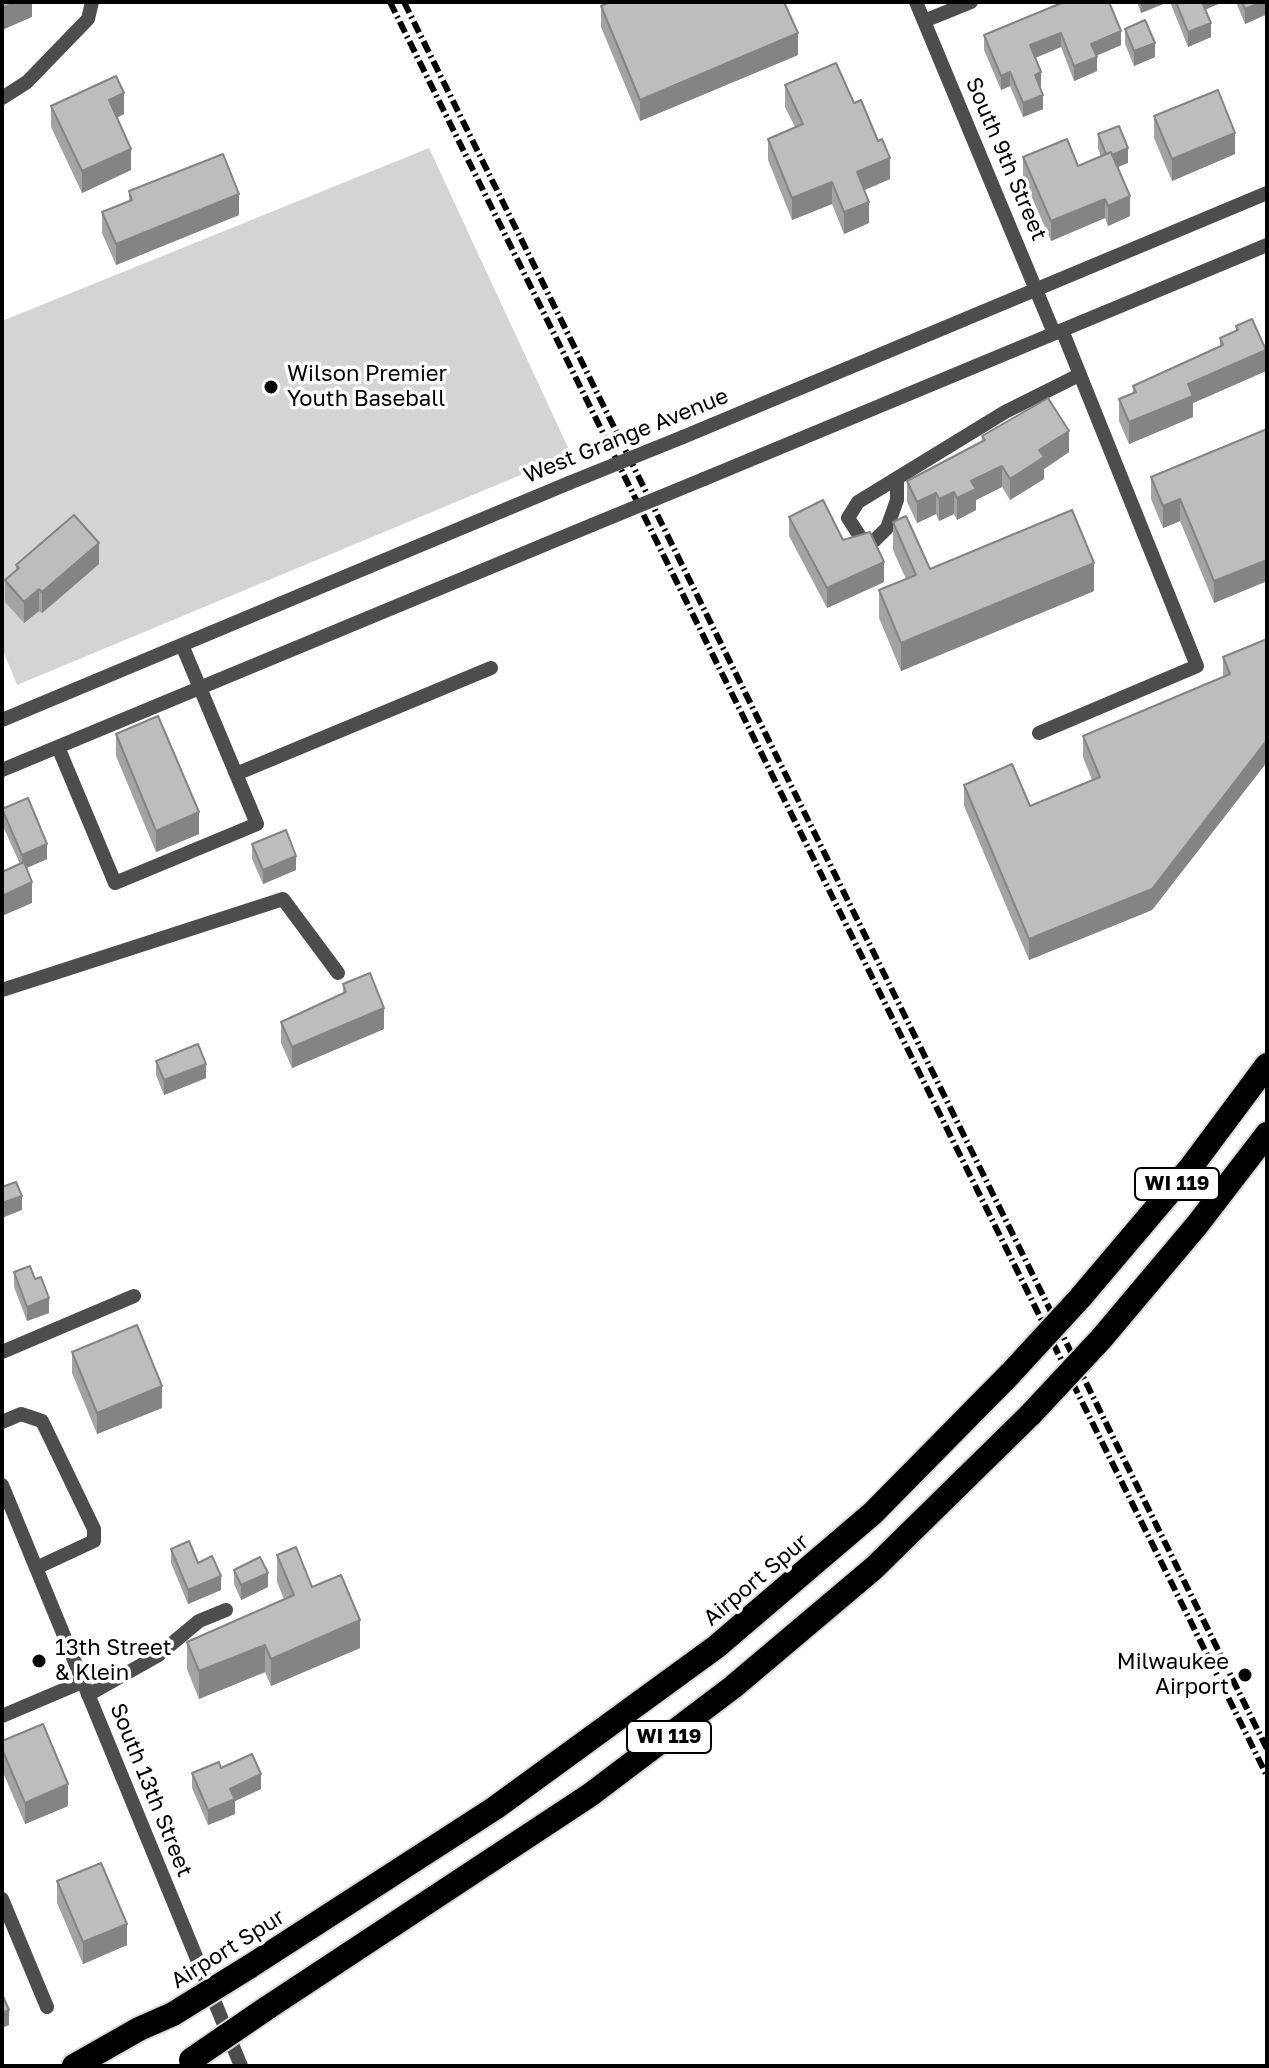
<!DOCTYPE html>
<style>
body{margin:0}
#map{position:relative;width:1269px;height:2068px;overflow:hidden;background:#fff;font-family:"Golos Text",sans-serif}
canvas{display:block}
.frame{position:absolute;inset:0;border:4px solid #000;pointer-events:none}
</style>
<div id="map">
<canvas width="1269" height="2068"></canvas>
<div class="frame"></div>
</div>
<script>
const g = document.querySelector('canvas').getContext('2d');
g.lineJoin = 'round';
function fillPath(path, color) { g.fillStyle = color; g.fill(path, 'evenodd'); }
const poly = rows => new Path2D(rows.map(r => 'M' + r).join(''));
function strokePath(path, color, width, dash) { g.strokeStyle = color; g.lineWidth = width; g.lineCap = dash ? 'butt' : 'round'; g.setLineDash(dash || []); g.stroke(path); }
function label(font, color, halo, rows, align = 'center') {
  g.font = font + ' "Golos Text",sans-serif'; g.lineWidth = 7; g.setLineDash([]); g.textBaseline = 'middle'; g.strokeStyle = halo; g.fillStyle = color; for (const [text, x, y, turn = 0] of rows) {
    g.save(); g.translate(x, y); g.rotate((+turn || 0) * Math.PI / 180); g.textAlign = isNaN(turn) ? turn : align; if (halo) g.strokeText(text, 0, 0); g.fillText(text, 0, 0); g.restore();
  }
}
const green = poly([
 [429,148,571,454,17,685,2,648,2,321]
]);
const minor = poly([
 [916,2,1054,333],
 [924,21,971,2],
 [2,98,27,82,88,19,92,2],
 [683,437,1267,193],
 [897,478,897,500,887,528,874,541,863,541,848,518,858,502,1005,412,1079,375],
 [704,479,1267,245],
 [2,720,569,483],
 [1039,733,1197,666,1062,330],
 [58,747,115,883,257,824,182,645],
 [2,770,592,525],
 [236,774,491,668],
 [2,990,283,899,338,973],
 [2,1352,134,1296],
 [2,1422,21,1414,42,1421,94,1529,94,1541,36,1568],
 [2,1485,241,2066],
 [88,1695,157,1656,199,1621,226,1610],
 [2,1716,82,1682],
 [2,1899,47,2007]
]);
const highway = poly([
 [1080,1298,1191,1167,1267,1065],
 [1101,1339,1197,1225,1267,1134],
 [249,1967,495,1808,716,1647,873,1513,1011,1373],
 [267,2008,590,1795,733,1687,874,1568,1031,1414],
 [74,2066,139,2029,173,2014]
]);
const rail = poly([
 [390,2,1267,1776],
 [404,2,1267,1749]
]);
const minorBridge = poly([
 [569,483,683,437],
 [592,525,704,479]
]);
const highwayBridge = poly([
 [1011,1373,1080,1298],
 [1031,1414,1101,1339],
 [173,2014,249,1967],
 [191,2060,267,2008]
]);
const wall = poly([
 [1064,2,1121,45,1096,56,1097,71,1074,81,1061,47,1035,58,1041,87,1040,87,1043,109,1023,117,1010,86,1001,90,984,50,984,35],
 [1137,2,1168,2,1141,13],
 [1170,2,1223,2,1205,9,1211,37,1188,47],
 [1236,2,1265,2,1265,15,1245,24],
 [601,6,798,55,640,121,601,27],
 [1125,29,1155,57,1134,66,1125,44],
 [785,85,854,103,890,179,865,190,869,223,844,234,832,204,792,220,768,160,768,139,795,127,785,107],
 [51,106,124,114,117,118,131,170,82,193,51,127],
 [1154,116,1235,154,1172,181,1154,138],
 [1098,134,1128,163,1118,167,1130,216,1108,226,1105,218,1051,241,1023,177,1023,157,1078,166,1101,157,1098,148],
 [129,191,239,215,116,265,102,233,102,212,129,201],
 [1236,326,1266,371,1193,403,1193,417,1129,444,1119,421,1119,399,1133,393,1133,386,1220,347,1220,338,1236,331],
 [1267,429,1267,581,1214,603,1180,521,1163,528,1151,499,1151,477],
 [982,436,1069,452,1044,469,1044,479,1010,500,1002,487,976,500,976,510,957,520,954,514,939,521,936,514,917,523,907,502,907,481,982,441],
 [789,517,843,540,884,582,827,608,789,536],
 [893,522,930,569,1094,591,901,671,879,618,879,590,906,579,893,550],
 [99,564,42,613,39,611,24,623,5,602,5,580,16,571,16,565],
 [1267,639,1267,762,1152,910,1029,960,964,806,964,785,1030,806,1092,780,1083,757,1083,736,1223,677,1223,657],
 [116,734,199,834,156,852,116,756],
 [2,809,47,859,26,868,32,903,20,864,2,824],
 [252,844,296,870,263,884,252,859],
 [343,984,384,1029,292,1068,281,1043,281,1022,343,993],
 [156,1061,206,1078,164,1095,156,1075],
 [14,1272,35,1279,49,1313,27,1321,14,1287],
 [72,1352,162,1408,97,1434,72,1373],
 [171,1549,198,1563,221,1590,188,1604,171,1563],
 [277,1555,312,1587,360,1648,271,1686,265,1672,199,1699,187,1669,187,1642,284,1599,277,1582],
 [234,1570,268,1587,241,1600,234,1584],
 [2,1741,68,1806,25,1824,2,1770],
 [221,1768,261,1789,235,1801,235,1814,208,1825,192,1788,192,1773],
 [57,1881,127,1945,83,1964,57,1903]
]);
const shadedWall = poly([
 [17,2,32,2,32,17,2,30,2,8],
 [1141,2,1168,2,1141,13],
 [1200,2,1223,2,1200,12],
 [1262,2,1265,2,1265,15,1245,24,1245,9],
 [1211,23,1211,37,1188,47,1188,32],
 [1121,31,1121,45,1091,58,1091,44],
 [798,33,798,55,640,121,640,100],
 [1061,33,1061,47,1030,60,1030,45],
 [1155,43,1155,57,1134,66,1134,51],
 [1097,57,1097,71,1074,81,1074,66],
 [1010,72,1010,86,1001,90,1001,76],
 [1041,72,1041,87,1035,89,1035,75],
 [124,93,124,114,109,121,109,100],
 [1043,95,1043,109,1023,117,1023,103],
 [1235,133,1235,154,1172,181,1172,159],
 [1128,148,1128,163,1107,171,1107,157],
 [131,149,131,170,82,193,82,171],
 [890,158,890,179,857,193,857,172],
 [832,182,832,204,792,220,792,198],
 [239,194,239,215,116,265,116,244],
 [1130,196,1130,216,1108,226,1108,206],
 [1105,199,1105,218,1051,241,1051,221],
 [869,202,869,223,844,234,844,212],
 [1266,350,1266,371,1193,403,1193,417,1129,444,1129,422,1188,384],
 [1069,431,1069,452,1044,469,1044,479,1010,500,1010,479,1039,450],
 [1002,466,1002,487,976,500,976,510,957,520,957,498,971,481],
 [954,492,954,514,939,521,939,499],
 [936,493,936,514,917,523,917,502],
 [1180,499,1180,521,1163,528,1163,506],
 [99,543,99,564,42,613,42,592],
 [1267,560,1267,581,1214,603,1214,581],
 [884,562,884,582,827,608,827,588],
 [1094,563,1094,591,901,671,901,643],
 [39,589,39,611,24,623,24,602],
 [1267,740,1267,762,1152,910,1029,960,1029,939],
 [199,812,199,834,156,852,156,831],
 [47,844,47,859,22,870,22,855],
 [296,856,296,870,263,884,263,870],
 [32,882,32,903,2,916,2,896],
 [384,1008,384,1029,292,1068,292,1047],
 [206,1064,206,1078,164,1095,164,1080],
 [22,1196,22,1210,2,1218,2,1203],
 [49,1298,49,1313,27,1321,27,1307],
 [162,1386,162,1408,97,1434,97,1413],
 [268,1573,268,1587,241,1600,241,1585],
 [221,1576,221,1590,188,1604,188,1590],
 [360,1620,360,1648,271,1686,271,1659],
 [265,1645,265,1672,199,1699,199,1671],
 [261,1774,261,1789,235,1801,235,1814,208,1825,208,1810,230,1789],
 [68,1784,68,1806,25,1824,25,1803],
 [127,1924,127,1945,83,1964,83,1942],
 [9,2010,9,2025,2,2028,2,2013]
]);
const building = poly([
 [2,2,17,2,2,8,2,2],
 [610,2,784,2,798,33,640,100,601,6,610,2],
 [1064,2,1109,2,1121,31,1091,44,1097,57,1074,66,1061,33,1030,45,1041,72,1035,75,1043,95,1023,103,1010,72,1001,76,984,35,1064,2],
 [1176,2,1202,2,1211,23,1188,32,1176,2],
 [1242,2,1262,2,1245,9,1242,2],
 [1145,20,1155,43,1134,51,1125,29,1145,20],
 [836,63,854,103,861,100,878,141,882,139,890,158,857,172,869,202,844,212,832,182,792,198,768,139,803,124,785,85,836,63],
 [116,76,124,93,109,100,131,149,82,171,51,106,116,76],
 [1218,90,1235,133,1172,159,1154,116,1218,90],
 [1119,126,1128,148,1112,155,1111,152,1106,154,1098,134,1119,126],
 [1067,139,1078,166,1111,152,1130,196,1108,206,1105,199,1051,221,1023,157,1067,139],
 [223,154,239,194,116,244,102,212,132,200,129,191,223,154],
 [1252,319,1266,350,1188,384,1193,396,1129,422,1119,399,1136,392,1133,386,1223,345,1220,338,1238,330,1236,326,1252,319],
 [1048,398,1069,431,1039,450,1044,457,1010,479,1002,466,971,481,976,489,957,498,954,492,939,499,936,493,917,502,907,481,985,440,982,436,1048,398],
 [1267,429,1267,560,1214,581,1180,499,1163,506,1151,477,1267,429],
 [823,500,843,540,870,532,884,562,827,588,789,517,823,500],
 [1072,510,1094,563,901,643,879,590,916,575,893,522,906,516,930,569,1072,510],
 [74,515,99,543,42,592,39,589,24,602,5,580,19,568,16,565,74,515],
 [1267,639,1267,740,1152,889,1029,939,964,785,1012,764,1030,806,1100,777,1083,736,1230,674,1223,657,1267,639],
 [158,716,199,812,156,831,116,734,158,716],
 [28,798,47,844,22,855,2,809,28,798],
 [286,830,296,856,263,870,252,844,286,830],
 [24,862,32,882,2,896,2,872,24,862],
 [370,973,384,1008,292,1047,281,1022,346,992,343,984,370,973],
 [198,1044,206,1064,164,1080,156,1061,198,1044],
 [16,1182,22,1196,2,1203,2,1187,16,1182],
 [30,1266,35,1279,41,1277,49,1298,27,1307,14,1272,30,1266],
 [137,1325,162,1386,97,1413,72,1352,137,1325],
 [189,1541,198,1563,212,1556,221,1576,188,1590,171,1549,189,1541],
 [296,1547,312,1587,341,1575,360,1620,271,1659,265,1645,199,1671,187,1642,294,1595,277,1555,296,1547],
 [260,1557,268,1573,241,1585,234,1570,260,1557],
 [43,1724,68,1784,25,1803,2,1749,2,1741,43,1724],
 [252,1754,261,1774,230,1789,235,1799,208,1810,192,1773,219,1762,221,1768,252,1754],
 [101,1863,127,1924,83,1942,57,1881,101,1863],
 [2,1994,9,2010,2,2013,2,1994]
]);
const markers = [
 [271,387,8,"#000"],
 [39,1661,8,"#000"],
 [1245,1675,8,"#000"]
];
const shields = [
 [1177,1184,84],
 [669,1737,84]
];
const shieldNames = [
 ["WI 119",1177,1184],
 ["WI 119",669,1737]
];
const streetNames = [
 ["South 9th Street",1006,159,67],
 ["West Grange Avenue",626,436,-22],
 ["Airport Spur",756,1580,-40],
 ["South 13th Street",151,1790,68],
 ["Airport Spur",228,1949,-32]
];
const poiNames = [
 ["Wilson Premier",287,374],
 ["Youth Baseball",287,399],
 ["13th Street",55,1648],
 ["& Klein",55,1673],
 ["Milwaukee",1229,1662,"right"],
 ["Airport",1229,1687,"right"]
];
fillPath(green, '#d4d4d4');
strokePath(highway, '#dbdbdb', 28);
strokePath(minor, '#4d4d4d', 14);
strokePath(highway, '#000', 24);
strokePath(rail, '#000', 6, [12, 4, 2, 4]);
strokePath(highwayBridge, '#dbdbdb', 28, []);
strokePath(minorBridge, '#4d4d4d', 14);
strokePath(highwayBridge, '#000', 24);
fillPath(wall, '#a3a3a3');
fillPath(shadedWall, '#848484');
fillPath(building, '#bdbdbd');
strokePath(building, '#848484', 2);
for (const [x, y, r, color] of markers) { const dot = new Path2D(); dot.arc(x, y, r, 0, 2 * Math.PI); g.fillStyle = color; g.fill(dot); strokePath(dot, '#fff', 3); }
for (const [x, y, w] of shields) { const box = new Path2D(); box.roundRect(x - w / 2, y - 16, w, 32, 6); g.fillStyle = '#fff'; g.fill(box); strokePath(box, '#000', 2); }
label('bold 20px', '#000', null, shieldNames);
label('22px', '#000', '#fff', streetNames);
label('22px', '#000', '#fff', poiNames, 'left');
</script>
